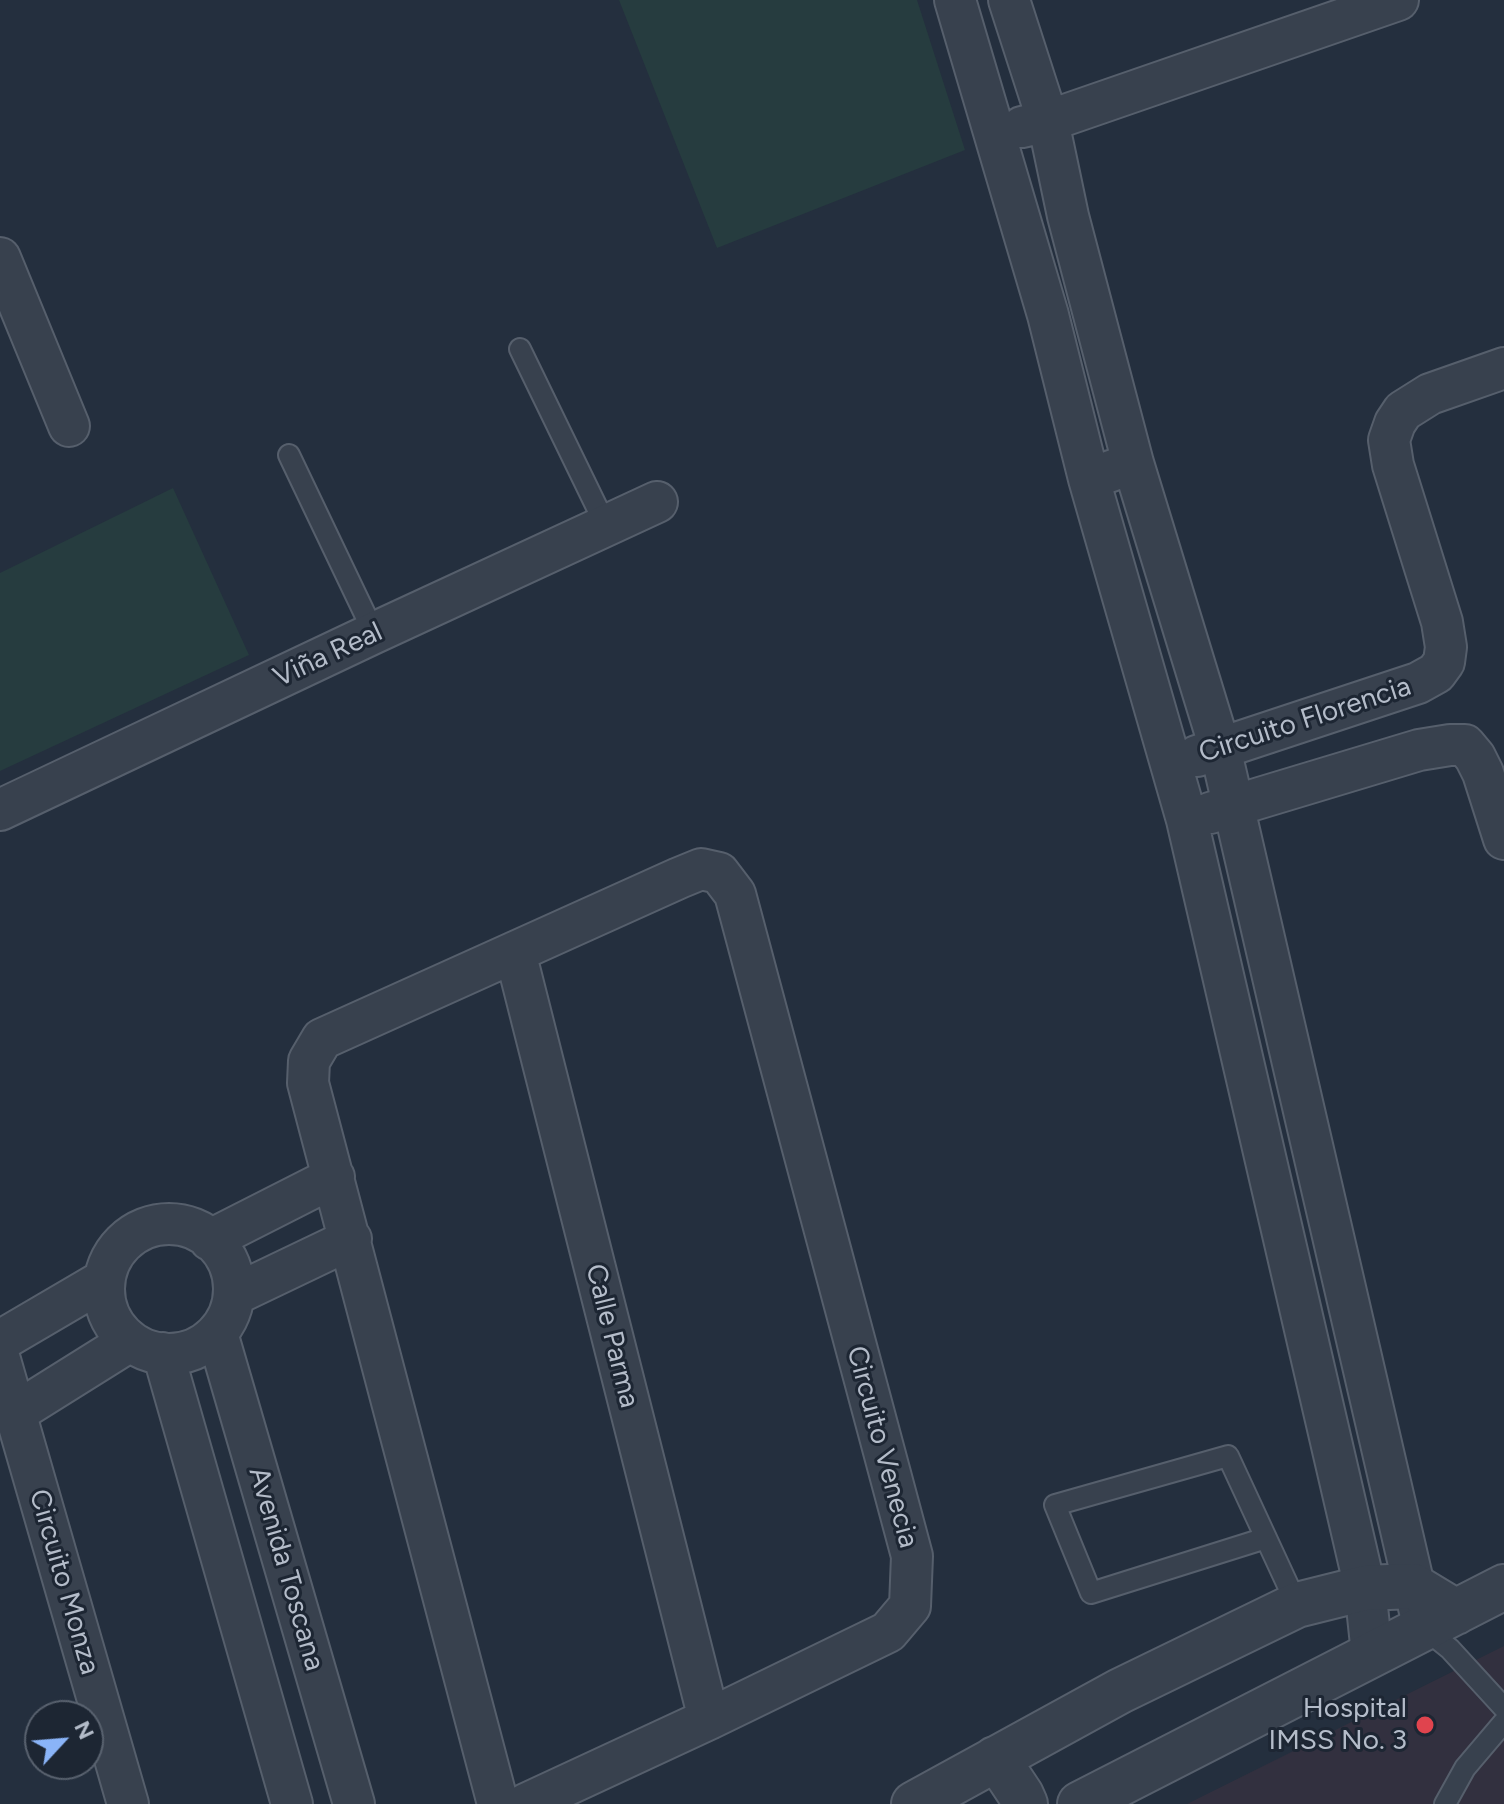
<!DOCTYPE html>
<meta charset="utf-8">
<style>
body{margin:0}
#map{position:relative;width:1504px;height:1804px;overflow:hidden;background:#242f3e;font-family:Figtree,sans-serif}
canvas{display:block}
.north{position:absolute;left:24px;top:1700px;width:80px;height:80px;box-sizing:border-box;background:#1d2633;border:2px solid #59626f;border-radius:50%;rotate:64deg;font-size:22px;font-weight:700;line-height:32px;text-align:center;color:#b4bcc9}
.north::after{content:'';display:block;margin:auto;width:28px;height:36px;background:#8ab4f8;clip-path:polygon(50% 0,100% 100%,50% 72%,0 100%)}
</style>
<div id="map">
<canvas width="1504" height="1804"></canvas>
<div class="north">N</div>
</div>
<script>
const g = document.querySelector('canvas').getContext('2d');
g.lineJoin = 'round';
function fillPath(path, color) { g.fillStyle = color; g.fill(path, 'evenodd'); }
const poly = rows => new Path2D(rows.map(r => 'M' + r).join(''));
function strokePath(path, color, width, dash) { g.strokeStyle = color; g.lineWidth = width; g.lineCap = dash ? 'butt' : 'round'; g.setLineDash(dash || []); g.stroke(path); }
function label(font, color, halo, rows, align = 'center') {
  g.font = font + ' Figtree,sans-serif'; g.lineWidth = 6; g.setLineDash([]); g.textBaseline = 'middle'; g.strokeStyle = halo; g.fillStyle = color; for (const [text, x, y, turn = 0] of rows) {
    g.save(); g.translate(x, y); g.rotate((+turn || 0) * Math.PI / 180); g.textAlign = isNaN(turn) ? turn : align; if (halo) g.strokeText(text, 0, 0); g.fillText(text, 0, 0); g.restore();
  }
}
const medical = poly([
 [1504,1646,1504,1804,1187,1804]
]);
const green = poly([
 [619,0,917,0,965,150,717,248],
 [173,488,249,655,0,771,0,573]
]);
const service = poly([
 [520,349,606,526],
 [289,455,374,633],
 [1266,1538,1091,1593,1055,1505,1228,1456,1266,1538,1297,1605],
 [1424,1628,1450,1649,1504,1708],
 [1445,1804,1465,1768,1504,1722]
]);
const minor = poly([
 [955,0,1048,315,1089,479],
 [1009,0,1048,121,1068,216,1133,463,1220,748,1421,1616],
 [1022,127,1048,121,1398,0],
 [0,258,69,426],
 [1133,463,1089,479,1187,820,1365,1588,1372,1654],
 [1197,756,1418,683,1436,673,1444,662,1446,647,1442,622,1393,465,1389,440,1395,423,1403,411,1430,394,1504,368],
 [0,810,374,633,657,502],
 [1210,813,1419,750,1450,745,1465,745,1475,757,1483,773,1504,839],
 [515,952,709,1719],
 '104 1289a65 65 0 1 1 130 0a65 65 0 1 1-130 0Z',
 [210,1240,334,1177],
 [234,1295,351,1239],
 [217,1333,354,1804],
 [0,1341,104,1280],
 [163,1353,292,1804],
 [0,1360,128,1804],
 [15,1413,130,1341],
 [498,1804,308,1083,309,1061,322,1039,679,878,701,869,719,873,735,894,912,1556,910,1606,888,1632,709,1719,526,1804]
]);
const tertiary = poly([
 [995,1759,1005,1771,1021,1795,1025,1804],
 [914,1804,1120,1691,1297,1605,1365,1588,1413,1586,1456,1612],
 [1080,1804,1504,1587]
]);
const markers = [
 [1425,1725,10,"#e0444e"]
];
const streetNames = [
 ["Viña Real",328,655,-25],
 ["Circuito Florencia",1305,720,-18],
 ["Calle Parma",612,1336,76],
 ["Circuito Venecia",882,1447,75],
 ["Avenida Toscana",286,1569,74],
 ["Circuito Monza",64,1582,74]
];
const poiNames = [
 ["Hospital",1407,1709],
 ["IMSS No. 3",1407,1741]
];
fillPath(medical, '#32303f');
fillPath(green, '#263c3f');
strokePath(service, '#565f6c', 24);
strokePath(minor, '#565f6c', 44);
strokePath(tertiary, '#565f6c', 48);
strokePath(service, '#38414e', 20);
strokePath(minor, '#38414e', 40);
strokePath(tertiary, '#38414e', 44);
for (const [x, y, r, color] of markers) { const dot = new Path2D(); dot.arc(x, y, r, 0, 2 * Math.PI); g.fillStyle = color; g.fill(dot); strokePath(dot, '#1d2633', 3); }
label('28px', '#b4bcc9', '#1d2633', streetNames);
label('28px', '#b4bcc9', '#1d2633', poiNames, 'right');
</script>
